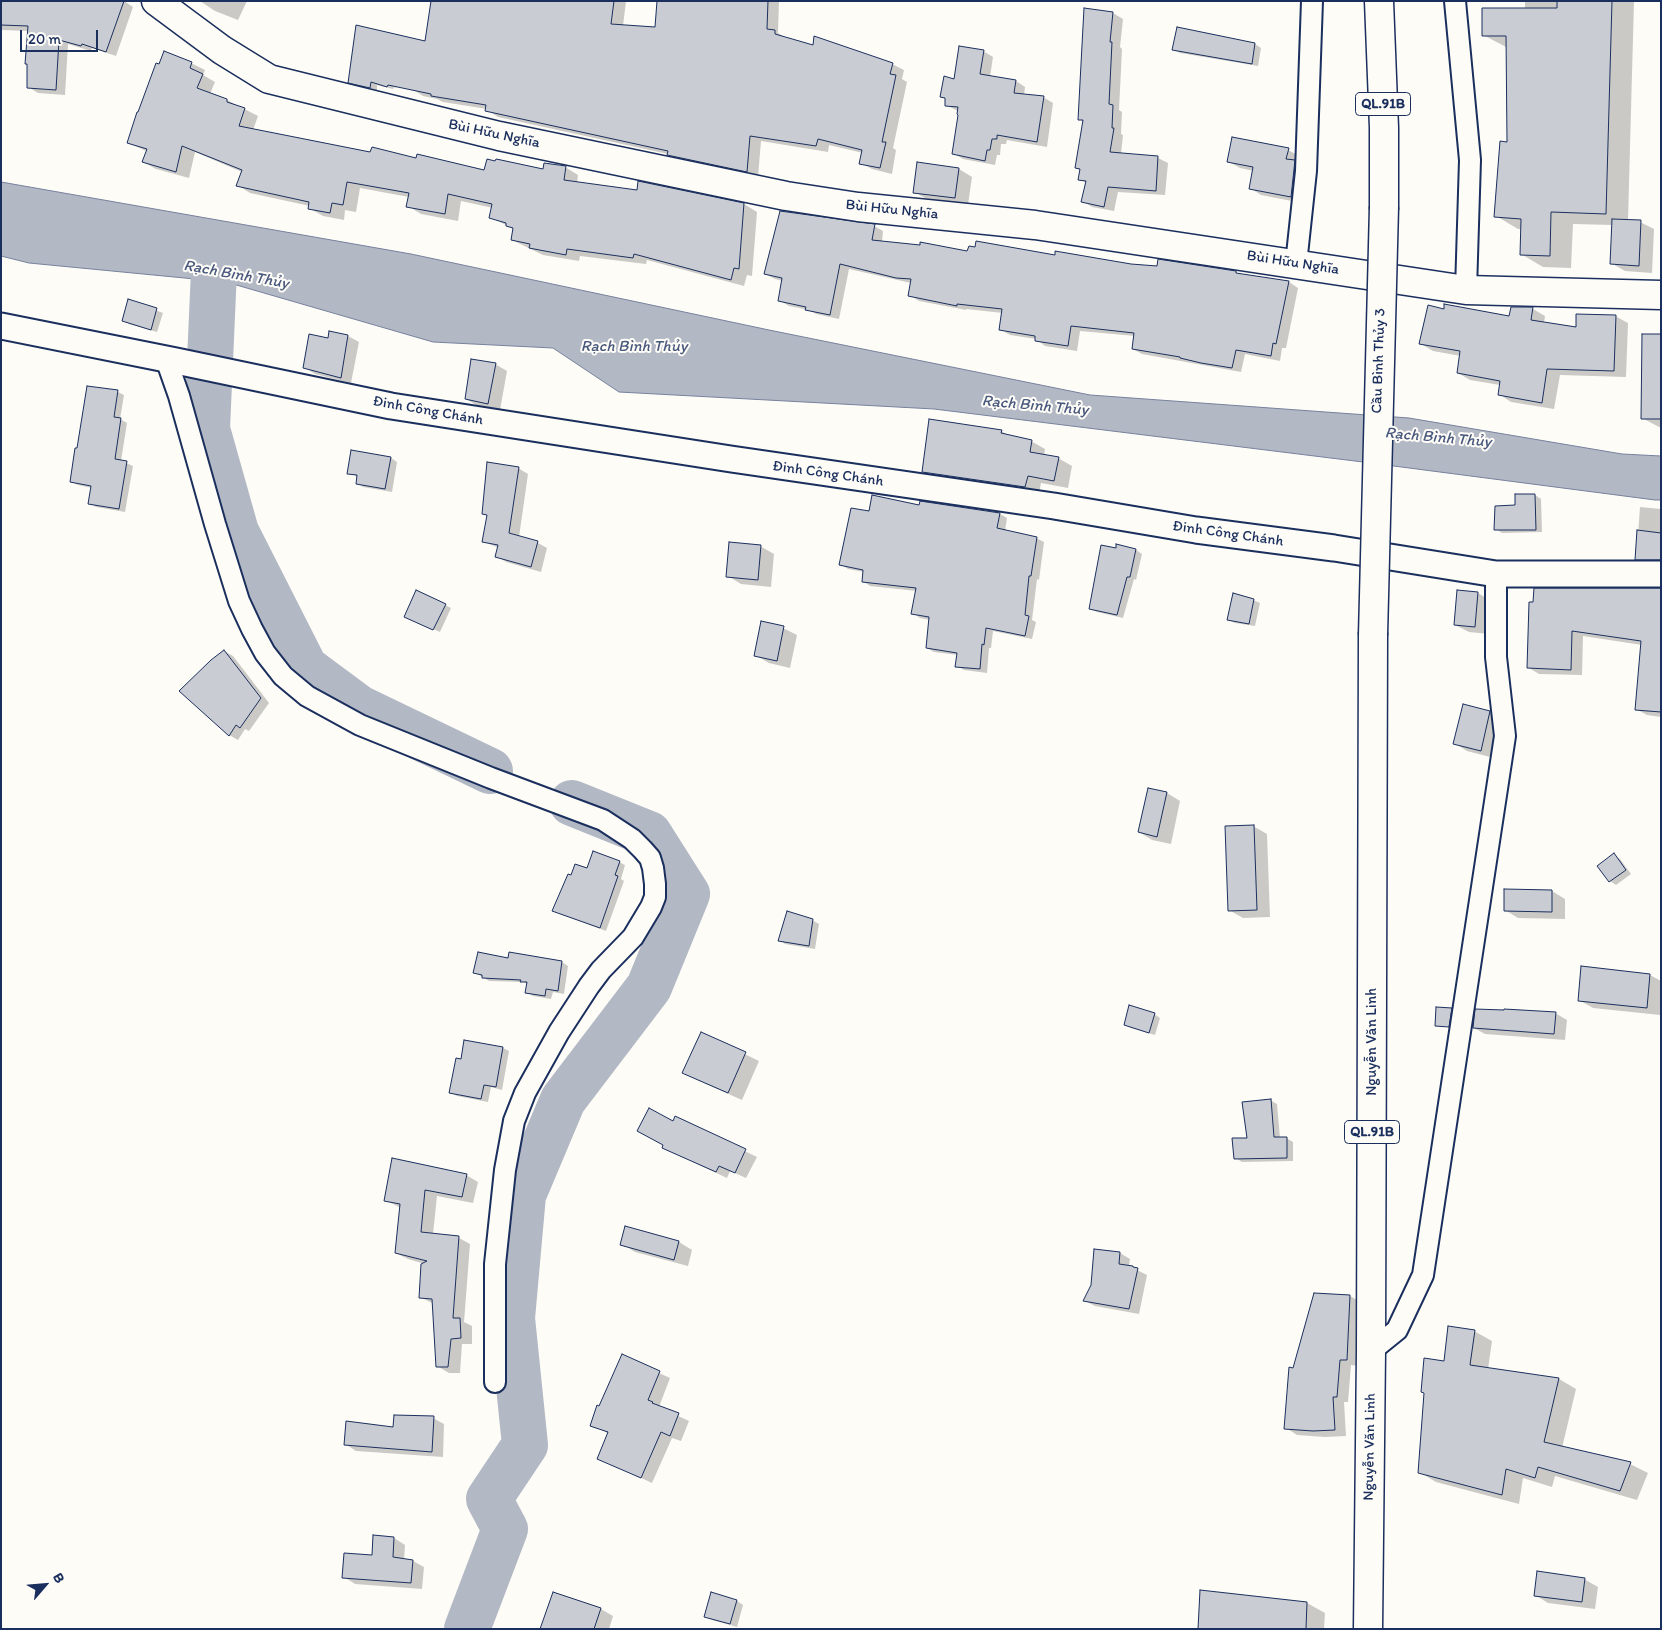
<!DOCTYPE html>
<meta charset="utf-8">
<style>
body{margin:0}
#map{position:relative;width:1662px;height:1630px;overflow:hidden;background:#fdfcf7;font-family:Itim,sans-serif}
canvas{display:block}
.frame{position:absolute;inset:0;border:2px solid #1b2f5e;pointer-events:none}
.north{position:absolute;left:20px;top:1560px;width:50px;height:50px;-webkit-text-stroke:4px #fdfcf7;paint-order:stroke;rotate:63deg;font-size:14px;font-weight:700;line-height:20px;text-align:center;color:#1b2f5e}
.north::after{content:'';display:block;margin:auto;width:18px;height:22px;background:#1b2f5e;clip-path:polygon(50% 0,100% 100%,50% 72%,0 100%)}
.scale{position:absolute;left:20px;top:30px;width:78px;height:22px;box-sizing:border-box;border:2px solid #1b2f5e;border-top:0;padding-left:6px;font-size:15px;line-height:18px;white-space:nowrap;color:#1b2f5e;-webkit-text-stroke:4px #fdfcf7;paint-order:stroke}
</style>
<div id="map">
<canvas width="1662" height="1630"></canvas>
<div class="frame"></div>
<div class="north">B</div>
<div class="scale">20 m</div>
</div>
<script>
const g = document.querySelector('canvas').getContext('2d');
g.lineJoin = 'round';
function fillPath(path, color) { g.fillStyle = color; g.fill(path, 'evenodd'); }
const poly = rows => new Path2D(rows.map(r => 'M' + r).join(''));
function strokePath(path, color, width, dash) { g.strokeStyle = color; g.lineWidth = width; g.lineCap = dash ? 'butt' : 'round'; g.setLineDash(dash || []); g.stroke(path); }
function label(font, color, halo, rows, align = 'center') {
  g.font = font + ' Itim,sans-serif'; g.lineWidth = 4; g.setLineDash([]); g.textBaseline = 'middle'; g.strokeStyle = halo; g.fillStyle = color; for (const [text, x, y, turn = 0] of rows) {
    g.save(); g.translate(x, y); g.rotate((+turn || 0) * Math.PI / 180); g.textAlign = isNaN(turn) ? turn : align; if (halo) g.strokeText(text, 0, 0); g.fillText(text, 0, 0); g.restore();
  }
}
const water = poly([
 [1,182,411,254,769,330,1090,395,1409,418,1622,454,1661,456,1661,500,1655,500,1363,462,934,409,619,392,553,348,433,342,226,282,29,263,1,256,1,182]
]);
const shadow = poly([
 [1,1,124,1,133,7,116,56,92,48,91,51,68,44,65,95,38,93,28,87,29,31,1,30],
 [200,1,247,1,238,20,215,11],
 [435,1,626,1,623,26,656,28,683,1,779,1,778,33,786,38,786,40,892,64,904,70,902,79,907,82,893,148,896,150,892,174,872,169,861,163,863,153,829,145,828,152,761,141,758,177,679,161,668,154,498,117,487,110,487,109,443,102,437,99,423,96,412,89,426,42],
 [1525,1,1634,1,1628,221,1640,222,1654,229,1652,273,1625,271,1611,263,1613,225,1573,224,1571,268,1543,267,1521,254,1522,229,1518,229,1496,216,1508,143,1508,48,1483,35,1525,9],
 [1085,9,1113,13,1123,19,1120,47,1122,49,1119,110,1122,112,1121,134,1123,135,1121,154,1158,158,1168,163,1165,195,1118,192,1114,211,1092,207,1083,201,1086,183,1079,179,1081,171,1076,168,1084,122,1079,119],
 [1178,28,1255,44,1261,48,1258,66,1180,53,1174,50],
 [402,39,396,88,394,87,393,89,377,85,377,91,356,86,350,82],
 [983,51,993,57,990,77,1016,81,1025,87,1024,95,1043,97,1053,103,1047,147,1007,140,1006,144,1001,144,1000,155,997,155,995,165,963,159,953,153,960,115,958,111,946,105,946,99,941,96],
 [191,63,205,70,203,75,215,82,210,94,227,100,258,116,253,130,371,154,485,171,544,171,565,167,578,175,577,183,638,192,639,183,744,204,757,212,752,276,747,275,744,286,647,260,646,264,580,256,579,261,543,255,512,240,514,229,490,217,493,208,461,201,458,221,421,214,408,206,409,197,360,188,356,212,345,210,344,220,323,216,309,208,310,206,250,193,237,185,242,172,195,152,189,178,156,169,143,162,148,152,129,143],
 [1288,150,1299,156,1302,203,1261,195,1250,188,1254,171,1240,168,1229,162],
 [959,169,972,177,968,205,928,200,915,192],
 [874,226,883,231,882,242,968,253,1056,257,1131,265,1236,272,1241,276,1289,282,1298,288,1286,348,1282,348,1280,361,1245,354,1241,372,1142,354,1133,349,1135,336,1080,331,1077,351,1045,346,1036,339,1010,335,1000,329,1003,313,966,309,966,310,919,301,910,295,911,283,849,269,839,319,816,314,809,310,789,306,779,300,783,281,775,279,765,274],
 [129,300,163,313,157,332,129,324,123,320],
 [1533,309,1545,316,1544,323,1577,329,1615,316,1628,323,1626,377,1560,375,1554,409,1511,402,1499,394,1500,385,1470,380,1458,373,1461,356,1433,351,1421,344,1445,310,1510,317],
 [1661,330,1661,428,1642,418,1660,358],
 [330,333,348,336,359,342,351,383,315,374,304,367,329,339],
 [495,364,507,371,500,410,478,406,466,399],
 [118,392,124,395,120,419,127,423,121,461,133,466,125,512,96,507,90,504,92,488,78,485,71,482,78,449],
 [1001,431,1012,437,1031,441,1045,449,1044,456,1058,458,1072,466,1068,488,1041,483,1039,494,938,480,924,472],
 [352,451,391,458,397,462,392,492,363,487,357,483,358,477,349,473],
 [518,468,528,474,519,537,538,543,547,548,541,572,506,562,497,556,499,548,484,542,488,516,483,513],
 [1516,495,1535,495,1541,499,1542,532,1502,533,1496,529,1516,507],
 [921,502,1000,514,1007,518,1005,531,1036,538,1044,542,1039,580,1037,579,1032,620,1036,622,1032,639,993,631,991,648,989,648,987,673,964,670,957,666,958,655,934,652,927,648,930,620,920,618,913,613,916,591,870,586,863,581,864,572,848,569,840,564,870,513,921,506],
 [1640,507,1661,509,1661,555,1637,549],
 [760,546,774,554,771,587,741,584,728,576],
 [1136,550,1142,554,1136,580,1134,579,1123,618,1097,612,1091,609],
 [1661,590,1661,717,1647,715,1636,709,1642,645,1583,636,1582,675,1539,674,1529,668,1530,603],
 [1478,593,1491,601,1489,634,1469,632,1455,625],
 [1253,600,1260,603,1255,626,1235,623,1228,620],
 [445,605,451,608,440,632,412,620],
 [783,628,797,635,790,668,769,663,755,655],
 [224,651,233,656,269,703,249,731,245,729,238,740,229,735],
 [1490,712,1503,720,1494,758,1467,751,1454,743],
 [1167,793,1180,801,1171,844,1152,840,1139,832],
 [1253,826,1267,834,1270,917,1243,918,1229,910],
 [1614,855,1620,859,1631,874,1616,885,1610,881],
 [619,862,625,865,621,879,624,881,606,931,560,914,572,876,588,870],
 [1552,891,1565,899,1565,919,1518,918,1505,910],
 [812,920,819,924,815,949,785,944,779,940],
 [509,959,562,962,568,966,564,994,553,992,551,999,533,996,526,992,528,985,524,982,489,981,475,972],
 [1650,975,1661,981,1660,1015,1593,1008,1579,1000],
 [1555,1013,1567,1020,1565,1040,1485,1034,1474,1028],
 [1154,1014,1160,1018,1155,1035,1131,1028,1125,1025],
 [701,1033,759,1061,742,1100,697,1080,684,1072],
 [465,1041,503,1048,509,1051,502,1090,491,1087,488,1102,457,1096,451,1093,463,1060],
 [1270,1100,1277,1104,1280,1138,1286,1138,1293,1142,1293,1161,1242,1162,1236,1158],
 [676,1118,757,1157,746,1178,730,1171,727,1178,663,1148],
 [466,1175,478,1182,473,1203,437,1196,433,1234,459,1238,470,1244,464,1322,472,1326,472,1344,462,1344,460,1373,449,1373,437,1366,434,1304,420,1297,425,1264,408,1259,396,1253,401,1208,385,1200],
 [626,1227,679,1242,692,1250,688,1266,635,1252,622,1244],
 [1120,1253,1130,1259,1129,1266,1147,1275,1139,1314,1095,1306,1085,1301],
 [1350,1296,1361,1302,1358,1366,1351,1365,1348,1402,1344,1402,1346,1436,1325,1437,1297,1435,1286,1428,1294,1369],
 [1474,1331,1492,1341,1488,1369,1559,1379,1576,1389,1562,1448,1630,1464,1648,1473,1637,1500,1555,1476,1552,1487,1523,1478,1519,1504,1436,1482,1419,1472,1445,1362],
 [622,1356,670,1378,659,1407,689,1421,681,1441,672,1438,652,1483,598,1458,609,1434,592,1425],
 [433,1418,444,1424,443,1457,356,1451,345,1444],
 [394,1538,405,1545,404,1560,413,1561,424,1567,422,1589,355,1584,344,1577,373,1557],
 [1584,1579,1598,1587,1595,1609,1548,1603,1535,1595],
 [1201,1591,1307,1603,1325,1613,1324,1629,1200,1629],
 [737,1601,743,1605,737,1627,712,1620,705,1616],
 [601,1609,613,1616,609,1629,540,1629]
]);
const river = poly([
 [214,270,207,429,236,532,305,668,359,708,490,771],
 [467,1629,505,1529,489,1499,525,1445,512,1318,523,1195,563,1100,649,987,687,894,649,834,572,803]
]);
const building = poly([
 [1,1,124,1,106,52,82,44,81,46,59,40,56,90,27,88,27,64,25,64,28,26,1,25,1,1],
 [431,1,614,1,611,24,655,27,657,1,768,1,767,29,775,30,775,34,813,45,814,36,893,63,890,74,896,75,882,142,886,142,880,168,859,164,862,150,818,139,816,146,750,136,747,172,667,155,668,151,485,111,486,105,431,96,431,94,388,85,387,87,371,82,370,88,348,83,356,25,425,41,431,1],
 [1557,1,1612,1,1606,214,1551,212,1550,256,1520,255,1521,219,1494,217,1500,141,1507,142,1506,36,1482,36,1482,8,1557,8,1557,1],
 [1084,8,1113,12,1110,42,1112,42,1109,104,1113,105,1112,128,1114,128,1110,152,1158,156,1156,191,1108,187,1104,207,1081,202,1086,181,1078,180,1080,169,1075,168,1083,120,1078,120,1084,8],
 [1177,27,1255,43,1252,64,1172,50,1177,27],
 [959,46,984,50,980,74,1016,80,1014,93,1044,96,1037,142,997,135,997,139,992,139,990,150,987,150,985,161,952,154,958,115,957,114,958,107,945,106,945,98,940,97,944,76,954,79,959,46],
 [164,51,192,62,190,68,203,74,197,88,227,99,227,102,245,108,239,126,370,152,372,147,416,158,417,154,484,170,487,159,495,161,496,159,501,160,543,169,544,163,566,166,564,180,637,190,638,181,744,203,739,269,734,268,731,280,634,254,633,258,567,249,566,255,529,248,530,244,511,240,513,228,506,226,506,223,489,218,492,204,448,194,445,214,406,207,409,193,347,182,343,205,332,203,330,213,308,209,309,202,236,186,242,170,182,146,176,172,142,162,147,149,127,143,137,112,138,112,156,63,159,64,164,51],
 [1232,137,1289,148,1286,159,1295,160,1291,197,1249,189,1253,167,1227,162,1232,137],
 [917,162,959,168,955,198,913,193,917,162],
 [780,211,875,224,872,240,920,245,920,242,967,251,969,246,975,247,976,241,1055,255,1055,251,1131,264,1157,266,1158,259,1236,271,1236,273,1289,281,1276,344,1273,343,1271,356,1236,350,1232,368,1201,363,1180,358,1180,357,1132,349,1134,333,1071,326,1068,346,1035,341,1035,336,999,330,1002,309,957,304,957,306,908,296,911,279,896,278,840,264,830,315,805,310,806,307,778,301,782,278,764,274,780,211],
 [1612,219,1641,220,1639,266,1610,264,1612,219],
 [128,299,157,308,151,330,122,321,128,299],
 [1444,304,1509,316,1511,307,1533,307,1531,320,1576,327,1576,314,1616,315,1614,371,1547,369,1542,403,1498,395,1500,381,1457,373,1460,351,1419,344,1428,305,1444,309,1444,304],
 [329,331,348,335,341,378,303,368,309,334,328,338,329,331],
 [1642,334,1661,334,1661,419,1641,419,1642,334],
 [471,359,496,363,488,404,465,399,471,359],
 [87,386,118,390,114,417,121,418,115,459,127,461,119,509,88,504,91,486,70,482,75,448,77,448,87,386],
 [929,419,1002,430,1001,433,1032,440,1030,452,1059,457,1054,481,1028,476,1025,487,922,472,929,419],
 [351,450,391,457,385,489,356,484,357,475,347,474,351,450],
 [487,462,519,467,509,533,538,541,531,567,495,557,498,545,482,542,487,515,482,514,487,462],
 [1515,494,1535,494,1536,530,1494,530,1495,506,1515,505,1515,494],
 [872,495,919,505,920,501,1000,513,997,528,1037,537,1031,576,1029,576,1025,615,1029,616,1025,636,986,628,984,645,982,644,980,669,955,667,957,653,926,648,929,617,911,614,916,588,862,582,863,570,839,565,851,508,869,511,872,495],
 [1637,530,1661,533,1661,560,1635,560,1637,530],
 [729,542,761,545,758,580,726,577,729,542],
 [1116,544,1136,549,1130,577,1127,577,1117,615,1089,609,1101,545,1116,548,1116,544],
 [1534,588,1661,588,1661,712,1635,710,1641,641,1572,631,1571,670,1527,668,1529,602,1533,602,1534,588],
 [416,590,446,604,433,630,404,617,416,590],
 [1457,590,1478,592,1475,627,1454,625,1457,590],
 [1233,593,1254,599,1249,624,1227,620,1233,593],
 [761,621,784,626,777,661,754,656,761,621],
 [224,650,261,698,240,728,236,725,229,736,179,691,211,660,224,650],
 [1463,704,1490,711,1481,751,1453,744,1463,704],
 [1148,788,1167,792,1157,837,1138,832,1148,788],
 [1254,825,1257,910,1228,911,1225,826,1254,825],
 [593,851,620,861,615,875,618,876,600,928,552,911,568,874,571,875,575,864,587,868,593,851],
 [1614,853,1626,870,1609,882,1597,866,1614,853],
 [1504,889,1552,890,1552,912,1504,911,1504,889],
 [787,911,813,919,809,946,778,941,787,911],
 [478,952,508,958,509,952,562,961,558,991,546,989,545,996,525,993,527,982,520,982,521,980,482,978,482,975,473,973,478,952],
 [1581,966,1650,974,1647,1008,1578,1001,1581,966],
 [1129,1005,1155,1013,1149,1033,1124,1025,1129,1005],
 [1436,1007,1452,1008,1449,1027,1435,1026,1436,1007],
 [1475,1009,1504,1010,1504,1009,1556,1012,1554,1034,1473,1028,1475,1009],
 [701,1032,746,1052,728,1093,682,1073,701,1032],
 [464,1040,503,1047,496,1087,484,1085,481,1099,449,1093,456,1058,461,1059,464,1040],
 [1271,1099,1274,1137,1287,1137,1287,1158,1234,1159,1232,1138,1247,1138,1242,1102,1271,1099],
 [649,1108,673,1121,675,1116,746,1149,735,1173,719,1166,716,1172,662,1148,663,1145,637,1131,649,1108],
 [392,1158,467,1174,462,1197,425,1190,421,1232,459,1236,453,1318,460,1318,461,1338,451,1339,448,1367,436,1367,432,1299,419,1298,421,1264,427,1261,395,1253,400,1204,384,1201,392,1158],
 [625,1226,679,1241,674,1260,620,1245,625,1226],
 [1094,1249,1120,1252,1119,1264,1133,1266,1133,1267,1138,1268,1129,1309,1083,1301,1091,1285,1094,1249],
 [1314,1293,1350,1295,1347,1360,1340,1360,1337,1397,1333,1397,1335,1430,1313,1431,1284,1429,1289,1367,1293,1368,1314,1293],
 [1448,1326,1475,1330,1470,1365,1559,1378,1544,1442,1631,1462,1620,1491,1538,1467,1535,1478,1506,1469,1502,1495,1418,1473,1424,1393,1421,1392,1424,1358,1444,1361,1448,1326],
 [622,1354,660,1371,648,1400,653,1402,652,1403,679,1413,670,1436,661,1432,641,1478,597,1459,608,1432,590,1426,597,1405,599,1406,622,1354],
 [394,1415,434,1416,432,1452,344,1445,346,1421,393,1427,394,1415],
 [373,1535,394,1537,393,1557,413,1560,411,1583,342,1578,344,1553,372,1555,373,1535],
 [1537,1571,1585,1578,1582,1602,1534,1596,1537,1571],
 [1200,1590,1307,1602,1306,1629,1198,1629,1200,1590],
 [553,1592,601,1608,594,1629,540,1629,553,1592],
 [711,1592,737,1600,730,1624,704,1617,711,1592]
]);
const minor = poly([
 [1455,1,1470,160,1466,290],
 [1296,264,1306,171,1312,1],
 [166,359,179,396,215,524,239,601,252,629,265,653,283,676,307,696,360,725,491,778,603,820,632,839,643,850,650,858,653,868,655,884,655,897,651,907,633,937,601,970,589,986,559,1032,525,1093,514,1121,505,1170,495,1264,495,1382],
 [1371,1351,1397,1330,1423,1275,1505,736,1496,657,1496,574]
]);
const tertiary = poly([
 [1,326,176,361,391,406,731,459,1054,506,1196,530,1334,548,1496,574,1661,574]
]);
const secondary = poly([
 [156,1,222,50,269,79,499,136,786,196,858,207,1035,225,1466,290,1661,295]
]);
const trunk = poly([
 [1379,1,1384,128,1384,207],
 [1368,1629,1371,1351,1373,635]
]);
const trunkBridge = poly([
 [1373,635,1384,207]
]);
const shields = [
 [1383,104,55],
 [1372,1132,55]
];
const shieldNames = [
 ["QL.91B",1383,104],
 ["QL.91B",1372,1132]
];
const streetNames = [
 ["Bùi Hữu Nghĩa",494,134,12],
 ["Bùi Hữu Nghĩa",892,210,6],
 ["Bùi Hữu Nghĩa",1293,263,9],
 ["Cầu Bình Thủy 3",1379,361,-88],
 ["Đinh Công Chánh",428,411,10],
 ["Đinh Công Chánh",828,474,8],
 ["Đinh Công Chánh",1228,534,8],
 ["Nguyễn Văn Linh",1372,1042,-90],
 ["Nguyễn Văn Linh",1370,1447,-89]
];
const waterNames = [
 ["Rạch Bình Thủy",236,275,10],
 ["Rạch Bình Thủy",634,347],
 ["Rạch Bình Thủy",1035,406,5],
 ["Rạch Bình Thủy",1438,438,5]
];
fillPath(water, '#b3b8c5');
strokePath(water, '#76819c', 1);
fillPath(shadow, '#0003');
strokePath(river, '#b3b8c5', 46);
fillPath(building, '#c9ccd3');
strokePath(building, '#1b2f5e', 1);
strokePath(minor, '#1b2f5e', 24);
strokePath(tertiary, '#1b2f5e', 29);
strokePath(secondary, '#1b2f5e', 31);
strokePath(trunk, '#1b2f5e', 31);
strokePath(minor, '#fdfcf7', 20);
strokePath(tertiary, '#fdfcf7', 25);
strokePath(secondary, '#fdfcf7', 28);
strokePath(trunk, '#fdfcf7', 28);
strokePath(trunkBridge, '#1b2f5e', 31, []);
strokePath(trunkBridge, '#fdfcf7', 28);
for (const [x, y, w] of shields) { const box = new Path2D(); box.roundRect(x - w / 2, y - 11.5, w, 23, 4); g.fillStyle = '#fdfcf7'; g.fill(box); strokePath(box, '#1b2f5e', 1); }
label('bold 14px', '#1b2f5e', null, shieldNames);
label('15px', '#1b2f5e', '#fdfcf7', streetNames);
label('italic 16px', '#49587d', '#fdfcf7', waterNames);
</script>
